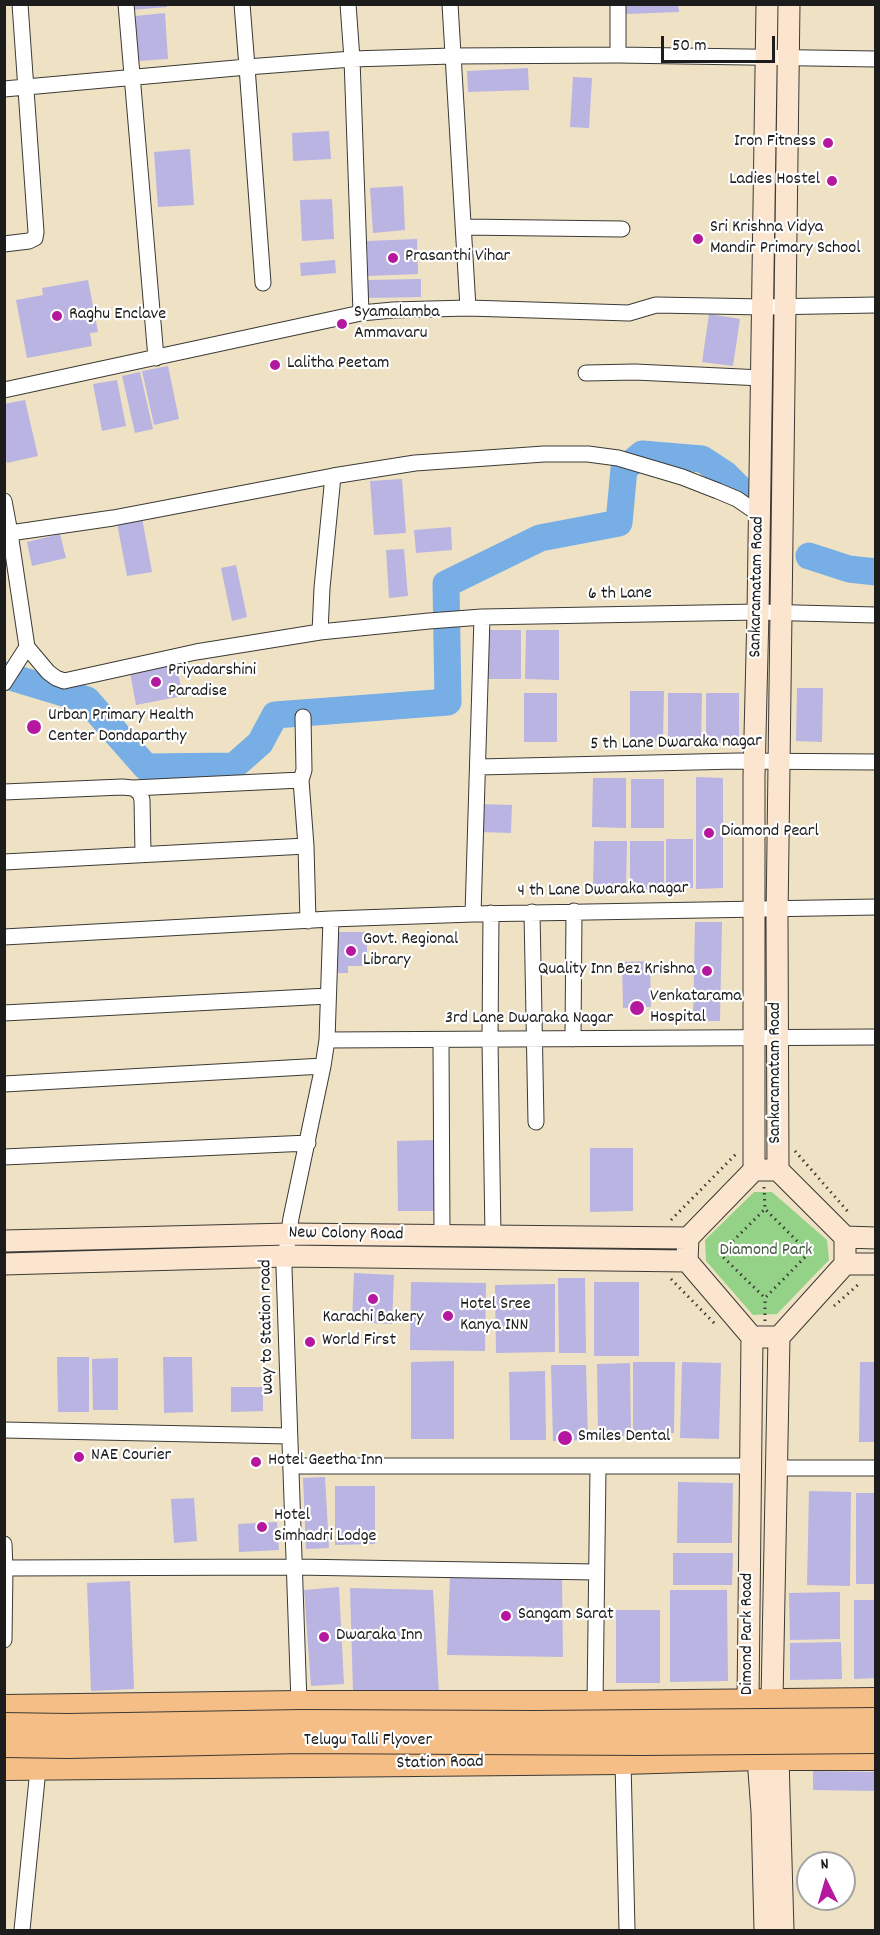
<!DOCTYPE html>
<style>
body{margin:0}
#map{position:relative;width:880px;height:1935px;overflow:hidden;background:#efe2c4;font-family:Dekko,sans-serif}
canvas{display:block}
.frame{position:absolute;inset:0;border:6px solid #1c1c1c;pointer-events:none}
.north{position:absolute;left:796px;top:1851px;width:60px;height:60px;box-sizing:border-box;background:#fff;border:2px solid #a4a4a4;border-radius:50%;rotate:355deg;font-size:16px;font-weight:700;line-height:24px;text-align:center;color:#1c1c1c}
.north::after{content:'';display:block;margin:auto;width:21px;height:27px;background:#b5179e;clip-path:polygon(50% 0,100% 100%,50% 72%,0 100%)}
.scale{position:absolute;left:661px;top:36px;width:114px;height:27px;box-sizing:border-box;border:3px solid #1c1c1c;border-top:0;padding-left:8px;font-size:18px;line-height:21px;white-space:nowrap;color:#1c1c1c;-webkit-text-stroke:4px #fff;paint-order:stroke}
</style>
<div id="map">
<canvas width="880" height="1935"></canvas>
<div class="frame"></div>
<div class="north">N</div>
<div class="scale">50 m</div>
</div>
<script>
const g = document.querySelector('canvas').getContext('2d');
g.lineJoin = 'round';
function fillPath(path, color) { g.fillStyle = color; g.fill(path, 'evenodd'); }
const poly = rows => new Path2D(rows.map(r => 'M' + r).join(''));
function strokePath(path, color, width, dash) { g.strokeStyle = color; g.lineWidth = width; g.lineCap = dash ? 'butt' : 'round'; g.setLineDash(dash || []); g.stroke(path); }
function label(font, color, halo, rows, align = 'center') {
  g.font = font + ' Dekko,sans-serif'; g.lineWidth = 4.5; g.setLineDash([]); g.textBaseline = 'middle'; g.strokeStyle = halo; g.fillStyle = color; for (const [text, x, y, turn = 0] of rows) {
    g.save(); g.translate(x, y); g.rotate((+turn || 0) * Math.PI / 180); g.textAlign = isNaN(turn) ? turn : align; if (halo) g.strokeText(text, 0, 0); g.fillText(text, 0, 0); g.restore();
  }
}
const green = poly([
 [754,1192,772,1192,827,1240,829,1260,777,1314,753,1315,706,1261,705,1240]
]);
const river = poly([
 [809,556,849,569,876,572],
 [4,675,87,700,146,767,234,766,260,743,275,715,448,702,446,584,540,538,619,523,624,469,642,454,702,459,725,474,743,492]
]);
const building = poly([
 [131,4,167,4,167,7,132,10],
 [626,4,678,4,679,12,626,14],
 [165,13,168,59,138,61,135,16],
 [528,68,529,90,468,92,467,71],
 [573,77,592,78,589,128,570,127],
 [329,131,331,159,293,161,292,133],
 [190,149,194,205,158,207,154,152],
 [403,186,405,230,373,233,370,188],
 [332,199,334,239,302,241,300,200],
 [417,239,418,274,368,276,367,241],
 [335,260,336,273,301,276,300,263],
 [421,279,421,297,367,298,367,280],
 [88,280,98,332,90,333,92,346,27,358,16,300,43,295,42,288],
 [709,314,740,319,733,366,702,362],
 [168,366,179,419,154,425,142,371],
 [140,372,153,429,135,433,122,376],
 [117,380,126,426,102,431,93,384],
 [25,400,38,456,7,463,4,453,4,404],
 [402,479,406,533,374,535,370,481],
 [142,518,152,572,127,576,117,523],
 [451,527,452,550,416,553,414,530],
 [60,534,66,558,32,566,27,542],
 [404,549,408,596,389,598,386,550],
 [236,565,247,617,232,621,221,568],
 [488,630,521,630,521,679,488,679],
 [526,630,559,630,559,680,525,679],
 [175,659,183,696,136,705,129,667],
 [797,688,823,688,822,742,796,741],
 [630,691,664,691,663,741,630,740],
 [524,693,557,693,557,742,524,742],
 [668,693,702,693,701,742,668,742],
 [706,693,739,693,739,743,706,742],
 [696,777,723,778,723,888,696,889],
 [593,778,626,778,626,828,592,827],
 [631,779,664,779,664,828,631,828],
 [479,804,512,805,511,833,479,832],
 [666,839,693,839,693,888,666,888],
 [594,841,627,841,626,890,593,890],
 [630,841,664,841,664,890,630,890],
 [695,922,722,922,720,1021,693,1021],
 [338,932,367,932,367,966,348,966,348,973,338,973],
 [650,961,651,1007,623,1008,622,962],
 [435,1140,436,1211,398,1211,397,1141],
 [590,1148,633,1148,633,1211,590,1212],
 [354,1273,394,1275,392,1324,352,1322],
 [558,1278,585,1278,586,1353,559,1353],
 [411,1282,486,1283,485,1351,410,1350],
 [594,1282,639,1282,639,1356,594,1356],
 [555,1284,555,1352,496,1353,495,1285],
 [57,1357,89,1357,89,1412,58,1412],
 [163,1357,192,1357,193,1412,164,1413],
 [118,1358,118,1410,93,1410,92,1359],
 [454,1361,454,1439,411,1439,411,1362],
 [633,1362,675,1362,674,1433,633,1433],
 [682,1362,721,1363,719,1439,680,1438],
 [860,1362,876,1362,876,1442,859,1442],
 [630,1363,631,1436,598,1436,597,1364],
 [551,1365,586,1365,588,1440,553,1441],
 [545,1371,546,1440,510,1440,509,1372],
 [231,1387,263,1387,263,1411,231,1412],
 [325,1477,329,1548,306,1549,303,1478],
 [678,1482,733,1483,732,1543,677,1543],
 [335,1486,375,1486,375,1544,335,1545],
 [809,1491,851,1492,850,1586,807,1585],
 [856,1493,876,1493,876,1584,856,1584],
 [194,1498,197,1541,174,1543,171,1499],
 [277,1522,279,1550,239,1552,238,1524],
 [673,1553,733,1553,732,1585,673,1585],
 [450,1575,562,1577,563,1657,447,1655],
 [130,1581,134,1689,91,1691,87,1583],
 [339,1587,344,1684,311,1686,304,1590],
 [350,1588,433,1590,439,1694,353,1691],
 [670,1590,727,1590,728,1681,670,1682],
 [840,1592,840,1639,790,1640,789,1593],
 [854,1600,876,1600,876,1678,854,1679],
 [616,1610,660,1610,660,1683,616,1683],
 [841,1642,842,1679,790,1680,790,1643],
 [813,1771,876,1772,876,1791,813,1790]
]);
const path = poly([
 [795,1151,850,1214],
 [764,1187,765,1209,809,1253,765,1298,720,1254,765,1209],
 [671,1220,736,1154],
 [671,1279,717,1326],
 [834,1306,860,1283],
 [765,1321,765,1298]
]);
const minor = poly([
 [126,4,156,358],
 [242,4,247,67,352,59,452,56,618,55,876,59],
 [348,4,352,59,361,313],
 [450,4,468,308],
 [618,55,618,4],
 [4,89,247,67,263,283],
 [463,227,622,229],
 [4,244,29,241,35,238,36,232,20,4],
 [586,373,635,372,762,378],
 [4,390,361,313,393,310,468,308,629,313,656,305,764,307,876,305],
 [4,501,10,533,4,534],
 [320,632,322,588,333,476],
 [27,647,48,672,56,678,64,681,196,652,320,632,429,621,482,617,758,612,876,615],
 [4,683,27,647,10,533,113,518,333,476,415,463,544,454,588,454,618,458,682,477,718,491,737,499,759,514],
 [303,717,304,770,301,780,306,846,308,921],
 [478,767,738,761,876,762],
 [133,788,140,793,142,800,143,854],
 [4,792,122,787,133,788,301,780],
 [4,862,306,846],
 [532,912,536,1122],
 [491,913,490,1040,493,1237],
 [473,914,482,617],
 [4,937,331,919,473,914,876,907],
 [4,1013,328,996],
 [573,1039,574,911],
 [327,1040,876,1037],
 [441,1040,442,1236],
 [4,1084,323,1066],
 [4,1157,308,1143],
 [4,1430,289,1436],
 [291,1466,749,1466],
 [775,1468,876,1468],
 [4,1544,5,1568],
 [4,1640,5,1568,295,1567,595,1572],
 [299,1703,284,1268,291,1218,323,1066,327,1040,331,919],
 [595,1703,598,1468],
 [623,1762,627,1930],
 [22,1930,38,1769]
]);
const secondary = poly([
 [754,1170,754,776,758,612,767,4],
 [754,1170,778,1170,845,1237,845,1264,779,1337,752,1337,687,1261,688,1238,754,1170],
 [778,1170,777,918,789,4],
 [845,1237,876,1238],
 [4,1241,289,1234,688,1238],
 [4,1264,286,1256,687,1261],
 [845,1264,876,1264],
 [752,1337,748,1701,758,1758,762,1812,765,1930],
 [779,1337,772,1700,778,1758,783,1930]
]);
const primary = poly([
 [4,1707,299,1703,595,1703,876,1700],
 [4,1768,623,1762,758,1758,876,1758]
]);
const primaryBridge = poly([
 [4,1725,67,1726,301,1722,536,1723,876,1720],
 [4,1745,68,1746,301,1741,642,1743,876,1741]
]);
const markers = [
 [828,143,6,"#b5179e"],
 [832,181,6,"#b5179e"],
 [698,239,6,"#b5179e"],
 [393,258,6,"#b5179e"],
 [57,316,6,"#b5179e"],
 [342,324,6,"#b5179e"],
 [275,365,6,"#b5179e"],
 [156,682,6,"#b5179e"],
 [34,727,8,"#b5179e"],
 [709,833,6,"#b5179e"],
 [351,951,6,"#b5179e"],
 [707,971,6,"#b5179e"],
 [637,1008,8,"#b5179e"],
 [373,1299,6,"#b5179e"],
 [448,1316,6,"#b5179e"],
 [310,1342,6,"#b5179e"],
 [565,1438,8,"#b5179e"],
 [79,1457,6,"#b5179e"],
 [256,1462,6,"#b5179e"],
 [262,1527,6,"#b5179e"],
 [506,1616,6,"#b5179e"],
 [324,1637,6,"#b5179e"]
];
const poiNames = [
 ["Iron Fitness",816,143,"right"],
 ["Ladies Hostel",820,181,"right"],
 ["Sri Krishna Vidya",710,229],
 ["Mandir Primary School",710,250],
 ["Prasanthi Vihar",405,258],
 ["Syamalamba",354,314],
 ["Ammavaru",354,335],
 ["Raghu Enclave",69,316],
 ["Lalitha Peetam",287,365],
 ["Priyadarshini",168,672],
 ["Paradise",168,693],
 ["Urban Primary Health",48,717],
 ["Center Dondaparthy",48,738],
 ["Diamond Pearl",721,833],
 ["Govt. Regional",363,941],
 ["Library",363,962],
 ["Quality Inn Bez Krishna",695,971,"right"],
 ["Venkatarama",650,998],
 ["Hospital",650,1019],
 ["Hotel Sree",460,1306],
 ["Kanya INN",460,1327],
 ["Karachi Bakery",373,1319,"center"],
 ["World First",322,1342],
 ["Smiles Dental",578,1438],
 ["NAE Courier",91,1457],
 ["Hotel Geetha Inn",268,1462],
 ["Hotel",274,1517],
 ["Simhadri Lodge",274,1538],
 ["Sangam Sarat",518,1616],
 ["Dwaraka Inn",336,1637]
];
const streetNames = [
 ["Sankaramatam Road",758,587,-89],
 ["6 th Lane",620,595,-1],
 ["5 th Lane Dwaraka nagar",676,744,-1],
 ["4 th Lane Dwaraka nagar",603,891,-1],
 ["3rd Lane Dwaraka Nagar",529,1020],
 ["Sankaramatam Road",777,1073,-90],
 ["New Colony Road",346,1235,1],
 ["way to Station road",268,1327,-91],
 ["Dimond Park Road",749,1634,-90],
 ["Telugu Talli Flyover",368,1742],
 ["Station Road",440,1764,-1]
];
const parkNames = [
 ["Diamond Park",766,1252]
];
fillPath(green, '#94d288');
strokePath(river, '#77aee6', 27);
fillPath(building, '#b9b4e1');
strokePath(minor, '#3c3a35', 17);
strokePath(secondary, '#3c3a35', 23);
strokePath(primary, '#3c3a35', 26);
strokePath(path, '#3c3a35', 3, [1.5, 4.5]);
strokePath(minor, '#fff', 15);
strokePath(secondary, '#fbe5cf', 21);
strokePath(primary, '#f6be87', 24);
strokePath(primaryBridge, '#3c3a35', 26, []);
strokePath(primaryBridge, '#f6be87', 24);
for (const [x, y, r, color] of markers) { const dot = new Path2D(); dot.arc(x, y, r, 0, 2 * Math.PI); g.fillStyle = color; g.fill(dot); strokePath(dot, '#fff', 2); }
label('18px', '#1c1c1c', '#fff', poiNames, 'left');
label('18px', '#1c1c1c', '#fff', streetNames);
label('18px', '#465c42', '#fff', parkNames);
</script>
